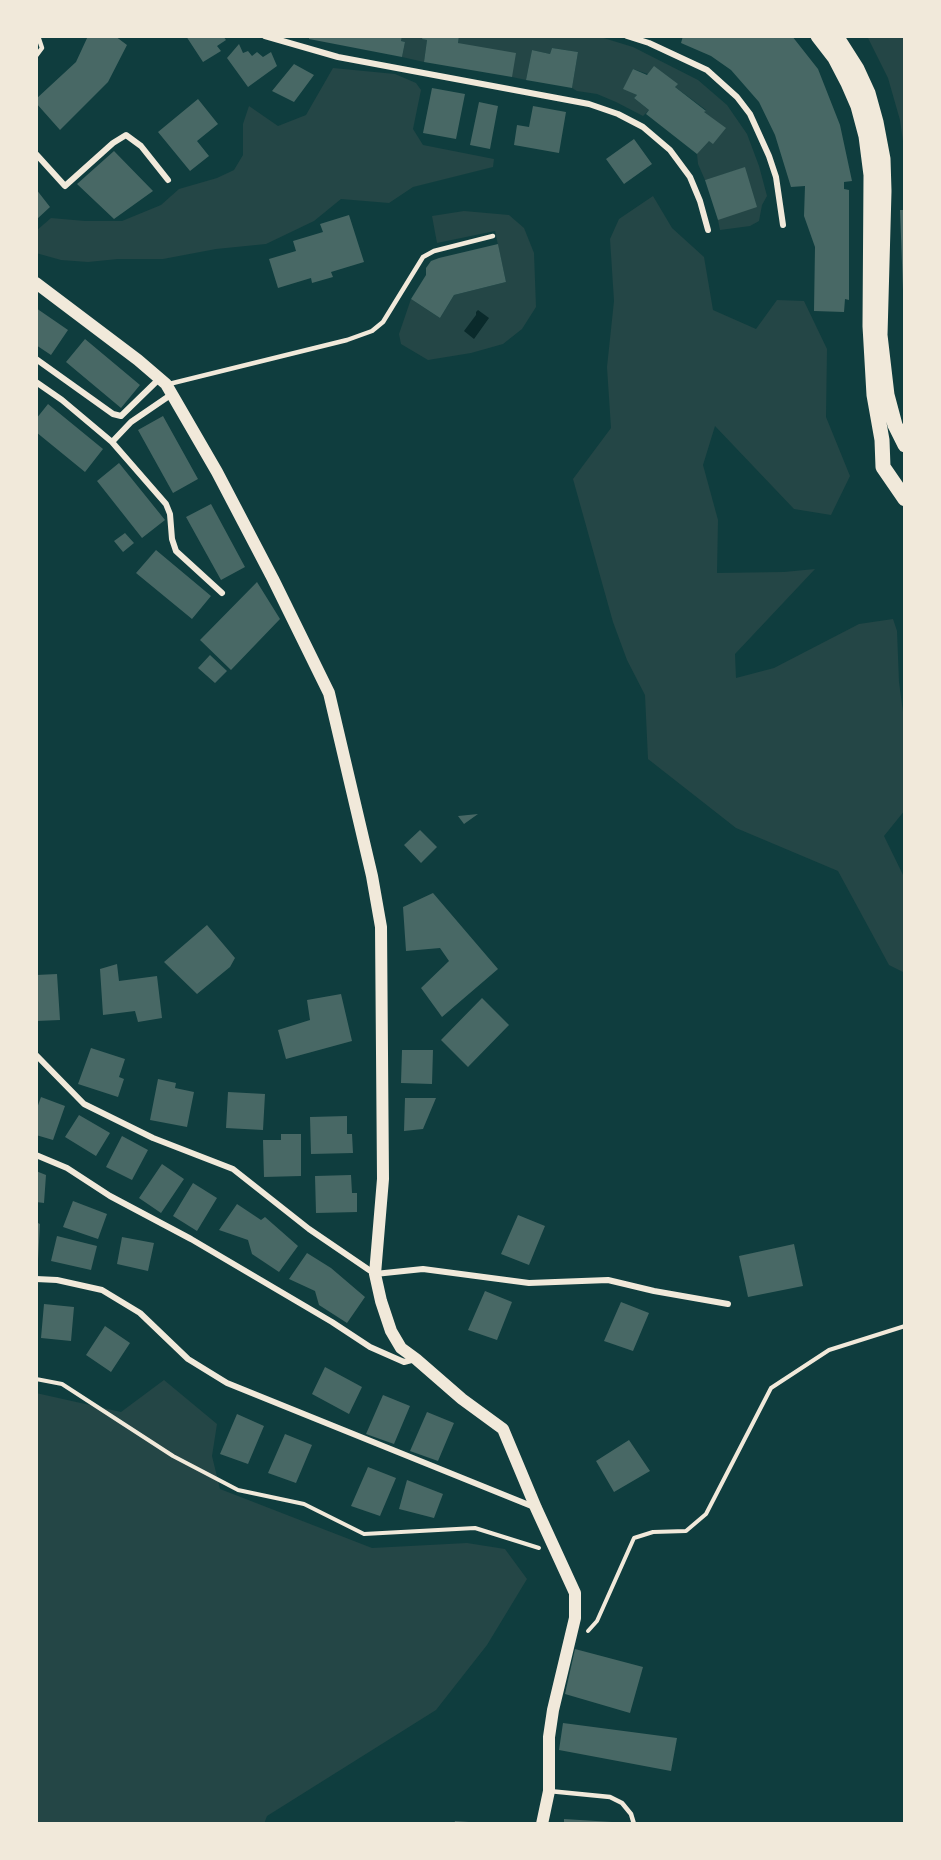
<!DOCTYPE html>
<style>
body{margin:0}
#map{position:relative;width:941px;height:1860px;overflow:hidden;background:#0f3d3e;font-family:Rubik,sans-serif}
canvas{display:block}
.frame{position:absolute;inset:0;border:38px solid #f1e9da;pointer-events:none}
</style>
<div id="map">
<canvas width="941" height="1860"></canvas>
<div class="frame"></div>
</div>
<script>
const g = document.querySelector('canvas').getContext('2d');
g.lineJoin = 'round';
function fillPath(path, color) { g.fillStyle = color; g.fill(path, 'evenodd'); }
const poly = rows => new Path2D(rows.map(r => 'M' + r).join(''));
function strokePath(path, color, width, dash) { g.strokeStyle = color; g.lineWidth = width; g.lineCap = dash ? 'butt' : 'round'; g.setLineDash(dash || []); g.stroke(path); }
const green = poly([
 [402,36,423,36,422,39,427,40,424,62,402,57,405,42,401,41],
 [459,36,597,36,633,47,698,80,727,105,747,134,759,166,767,196,762,205,759,221,750,226,720,230,718,220,744,168,705,180,698,164,697,154,704,112,706,110,675,87,677,84,633,69,624,88,637,95,634,98,649,110,643,116,616,102,597,94,577,91,572,88,578,52,552,48,550,54,532,50,526,80,512,77,458,43],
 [867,36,905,36,905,156,900,120,888,78],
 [333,68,395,74,416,83,421,90,413,129,423,145,494,159,493,167,413,187,389,203,341,199,314,221,266,244,216,249,163,259,118,259,88,262,61,260,36,253,36,231,51,218,85,221,122,221,161,205,179,189,217,178,234,170,243,155,243,124,249,106,278,126,306,115],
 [653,196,672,228,704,257,713,310,756,329,777,300,804,301,827,349,826,417,850,476,831,515,794,509,715,426,703,465,718,520,717,573,784,572,815,569,735,654,736,678,774,668,859,624,893,619,897,631,899,682,905,727,905,810,884,836,905,879,905,973,889,965,838,871,736,828,648,759,645,695,627,660,613,622,573,479,611,428,607,367,614,301,610,239,619,219],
 [464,211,509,215,524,228,534,253,536,307,522,329,503,344,471,353,428,360,401,344,399,334,411,299,440,318,454,295,506,282,495,231,437,243,432,216],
 [164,1380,217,1424,212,1456,220,1489,372,1548,467,1543,505,1549,527,1579,487,1645,436,1710,267,1816,264,1824,36,1824,36,1393,121,1412]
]);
const water = poly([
 [478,310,489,318,474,339,464,331,476,315,476,312]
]);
const building = poly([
 [88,36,115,36,127,45,108,82,60,130,36,103,36,99,76,62],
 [186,36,223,36,226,40,217,46,221,51,203,62],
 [309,36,402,36,401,41,405,42,402,57,309,39],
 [423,36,459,36,458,43,516,53,512,77,424,62,427,40,422,39],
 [683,36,792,36,818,69,840,125,852,181,844,182,844,189,849,190,849,300,845,299,844,312,814,311,815,247,804,216,805,186,791,187,775,135,759,102,731,70,711,56,681,43],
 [239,44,243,53,248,51,252,56,257,52,263,57,271,52,277,66,248,87,227,58],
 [552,48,578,52,572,88,526,80,532,50,550,54],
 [294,64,314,75,294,102,272,91],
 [654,66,678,84,675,87,706,111,704,112,726,128,713,144,709,141,697,154,646,114,649,110,634,98,637,95,623,89,633,69,647,75],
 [432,88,465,94,456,139,423,133],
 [198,99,218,124,197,141,209,156,190,171,158,132],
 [479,102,498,106,490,149,470,145],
 [533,106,566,112,559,153,514,145,517,125,529,127],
 [634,139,652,164,624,184,606,159],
 [114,151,153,191,114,219,77,184],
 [745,167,757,207,718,220,705,180],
 [36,189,50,207,36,220],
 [900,210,905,210,905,290,903,290],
 [349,215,364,262,331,272,333,277,312,283,311,278,278,288,269,259,296,251,293,241,323,232,320,224],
 [498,244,506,282,454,295,440,318,411,299,426,275,426,268,431,261,439,258],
 [36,308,68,330,51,355,36,345],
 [85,339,140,385,121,408,66,362],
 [48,404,103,449,85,472,36,432,36,419],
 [163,416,198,479,173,493,138,430],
 [119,463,165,520,142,538,97,481],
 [211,504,245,567,221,580,186,517],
 [125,533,134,543,123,552,114,541],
 [156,550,211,596,192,619,136,573],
 [257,582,280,619,231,670,200,640],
 [210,655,227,671,215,683,198,668],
 [478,814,464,824,458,816],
 [420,830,437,847,421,863,404,845],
 [433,893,498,969,442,1017,421,988,449,961,440,948,406,951,403,907],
 [207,925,235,958,230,967,197,994,164,962],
 [117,964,119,981,157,976,162,1018,138,1022,135,1011,103,1015,100,969],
 [57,974,60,1020,36,1021,36,975],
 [341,994,352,1041,286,1059,278,1030,310,1020,307,1000],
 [482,998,509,1025,468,1067,441,1040],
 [91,1048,125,1059,119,1077,124,1079,118,1097,78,1084],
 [402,1050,433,1050,432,1084,401,1083],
 [158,1079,176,1083,175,1088,194,1092,187,1127,150,1120],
 [228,1092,265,1094,263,1130,226,1128],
 [41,1097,65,1106,53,1140,36,1135,36,1111],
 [405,1098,436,1098,423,1129,404,1131],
 [79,1115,110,1133,96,1156,65,1137],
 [347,1116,347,1134,352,1134,353,1153,311,1154,310,1117],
 [281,1134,301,1134,301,1176,264,1177,263,1140,281,1140],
 [122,1136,148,1150,132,1180,106,1167],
 [162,1164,184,1179,161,1213,139,1198],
 [36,1171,46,1175,44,1203,36,1202],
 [351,1175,352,1193,357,1193,357,1212,316,1213,315,1176],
 [193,1183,217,1198,197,1231,173,1216],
 [73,1201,107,1214,98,1239,63,1227],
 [237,1204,261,1220,265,1217,298,1246,279,1272,252,1254,248,1240,219,1230],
 [518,1215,545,1226,529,1265,501,1254],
 [36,1222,40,1224,38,1260,36,1260],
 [57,1236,97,1246,91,1270,51,1261],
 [122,1237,154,1243,148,1271,117,1264],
 [794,1244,803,1286,748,1297,739,1256],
 [307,1253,331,1268,365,1297,347,1323,319,1305,315,1291,289,1279],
 [485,1291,512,1302,497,1340,468,1330],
 [621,1302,649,1313,633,1351,604,1341],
 [44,1304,74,1307,71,1341,41,1338],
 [105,1326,130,1343,111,1372,86,1355],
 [325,1367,362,1387,349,1414,312,1394],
 [383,1395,410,1406,394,1444,366,1434],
 [427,1412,454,1423,438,1461,410,1451],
 [237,1414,264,1426,248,1464,220,1454],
 [285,1434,312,1445,296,1483,268,1473],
 [629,1440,650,1471,614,1492,596,1461],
 [368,1467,396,1478,380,1516,351,1506],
 [407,1480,443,1494,434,1518,399,1509],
 [575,1649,643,1667,630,1713,565,1694],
 [563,1723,677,1738,671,1771,559,1750],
 [564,1819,612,1822,612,1824,564,1824],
 [455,1821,469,1822,469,1824,454,1824]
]);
const path = poly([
 [36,1379,62,1384,173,1456,238,1490,304,1504,364,1534,475,1528,539,1548],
 [588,1631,597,1621,634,1538,653,1532,686,1531,706,1514,771,1388,829,1350,905,1326]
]);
const service = poly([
 [36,56,42,48,38,36],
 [169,384,347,340,372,331,383,322,423,257,434,251,493,236],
 [549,1791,610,1797,622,1803,631,1814,634,1824]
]);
const minor = poly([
 [265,36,338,57,589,104,618,114,643,127,670,150,690,177,700,201,708,230],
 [627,36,649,43,707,70,737,97,750,114,769,156,776,177,783,225],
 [36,154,65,186,113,143,126,135,141,146,168,180],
 [36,359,113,414,121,416,159,379],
 [36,382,62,400,112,442,166,504,170,514,172,539,176,551,222,593],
 [112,442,131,422,172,394],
 [36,1055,84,1104,153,1138,233,1169,309,1229,375,1274,423,1269,529,1283,608,1280,654,1291,728,1304],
 [36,1155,67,1168,110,1196,191,1239,332,1322,370,1347,404,1362,415,1359],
 [36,1279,57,1280,102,1290,140,1313,188,1359,227,1383,534,1507]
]);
const secondary = poly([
 [36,283,138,360,166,384,217,472,273,579,329,693,372,876,381,927,383,1179,375,1274,381,1301,391,1331,401,1348,416,1359,462,1399,503,1429,536,1508,575,1593,575,1618,553,1710,549,1737,549,1791,542,1824]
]);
const primary = poly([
 [818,36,835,58,848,83,858,106,866,136,871,175,870,326,874,395,882,440,883,467,905,499],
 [836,36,857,69,868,93,876,122,883,159,884,191,880,335,887,395,895,425,905,445]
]);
fillPath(green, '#244646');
fillPath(water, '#0a2a2b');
fillPath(building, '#486865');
strokePath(path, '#f1e9da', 4);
strokePath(service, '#f1e9da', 4.5);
strokePath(minor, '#f1e9da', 6);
strokePath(secondary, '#f1e9da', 12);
strokePath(primary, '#f1e9da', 15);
</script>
